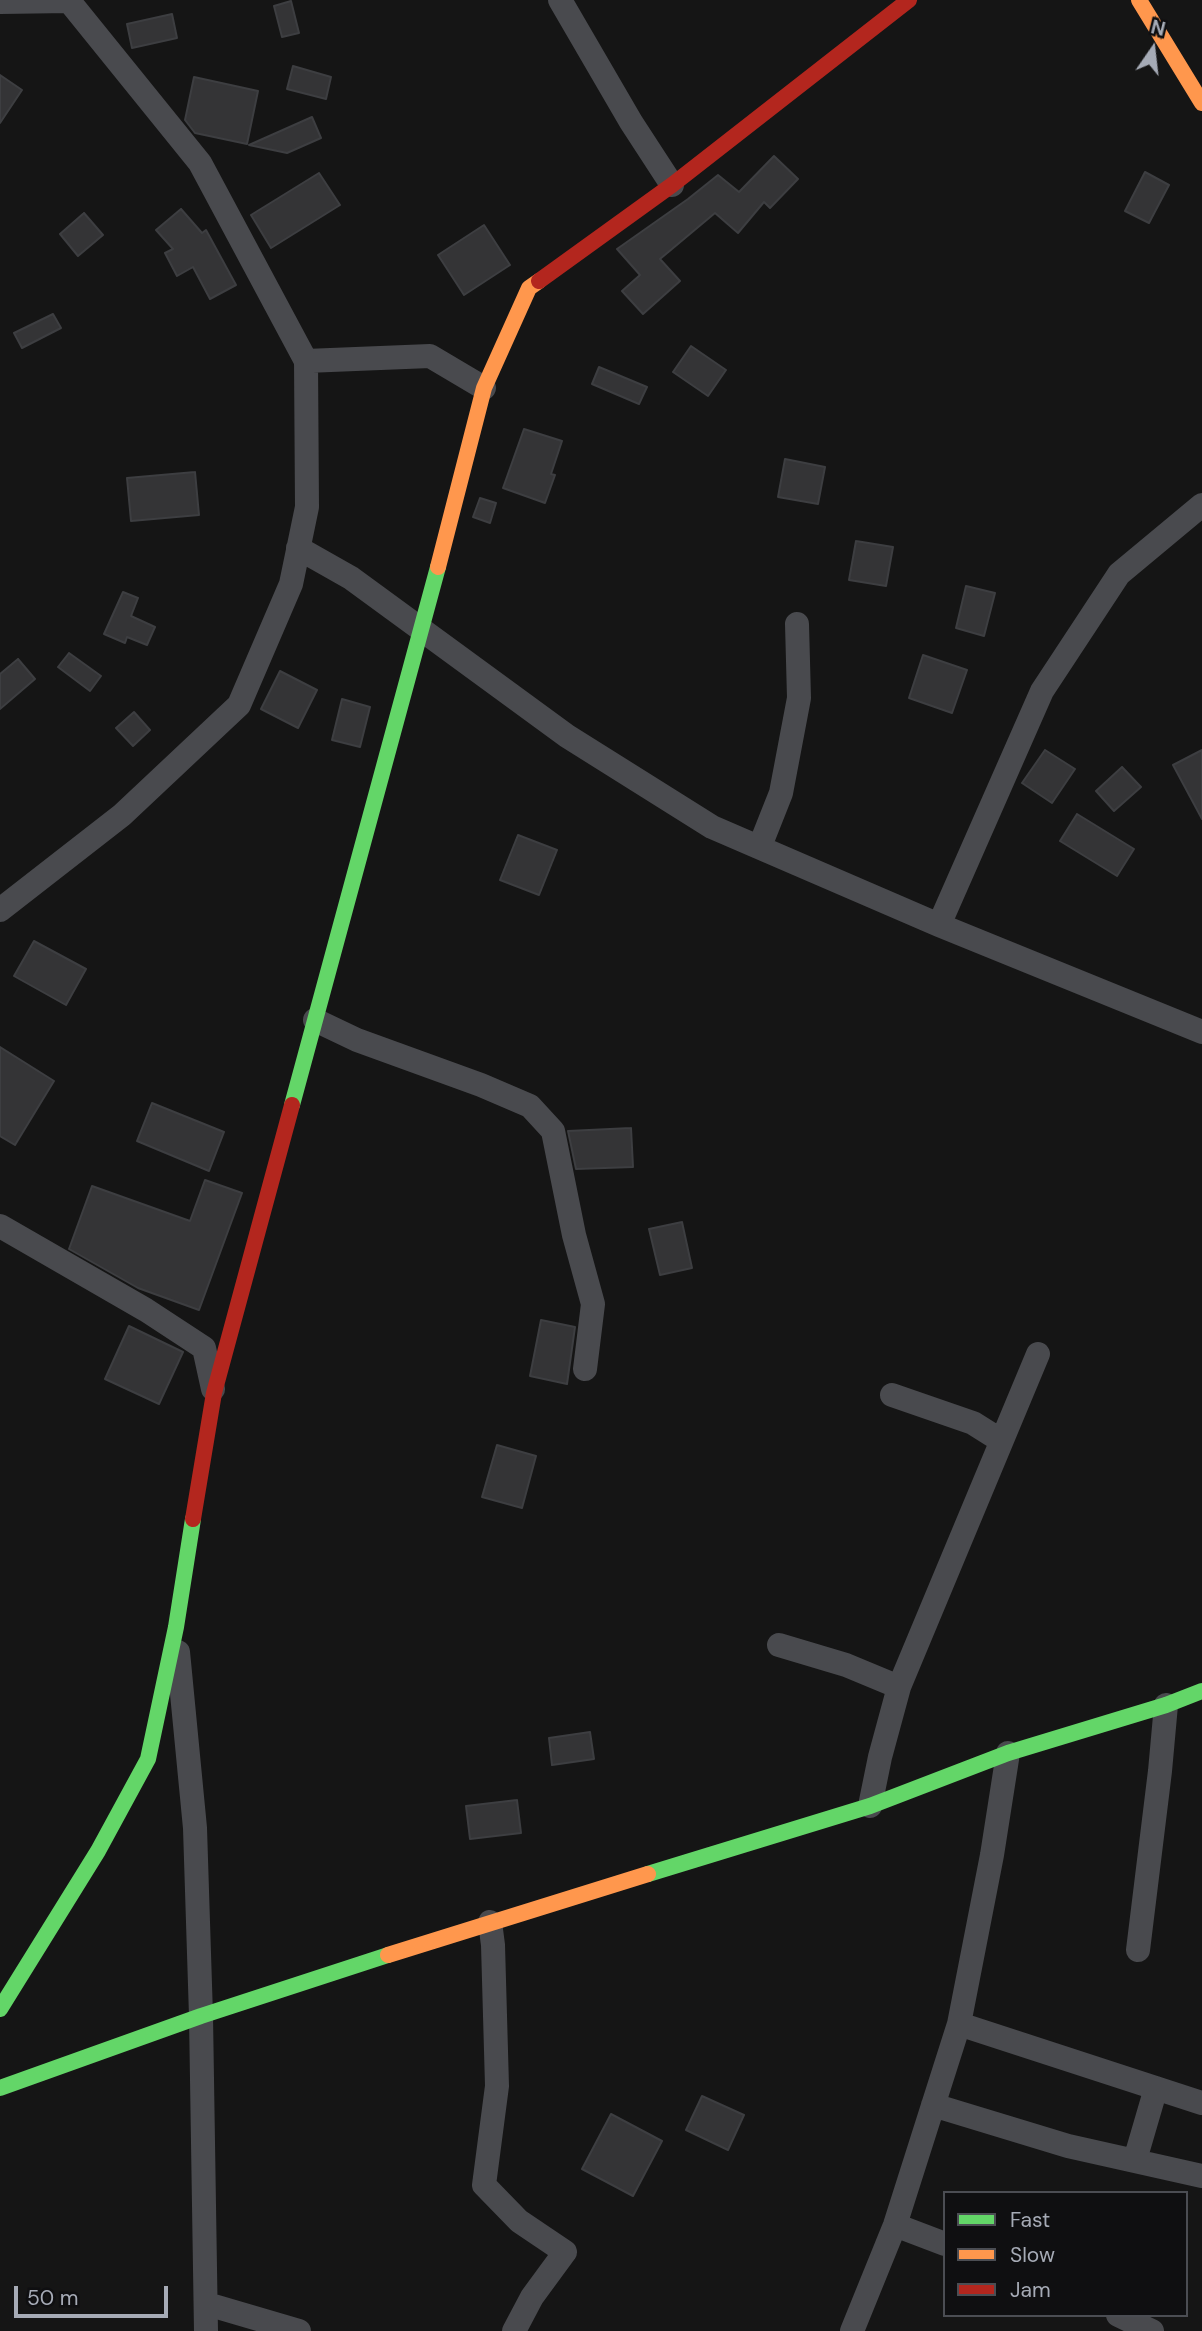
<!DOCTYPE html>
<style>
body{margin:0}
#map{position:relative;width:1202px;height:2331px;overflow:hidden;background:#151515;font-family:"DM Sans",sans-serif}
canvas{display:block}
.legend{position:absolute;left:943px;top:2191px;width:245px;height:126px;box-sizing:border-box;background:#0f0f11;border:2px solid #4b4d53;margin:0;padding:9px 12px;list-style:none;font-size:21px;color:#a6abb6}
.legend li{display:flex;align-items:center;gap:14px;height:35px}
.legend b{width:35px;border:2px solid #4b4d53}
.north{position:absolute;left:1118px;top:14px;width:70px;height:70px;-webkit-text-stroke:5px #0f0f11;paint-order:stroke;rotate:14deg;font-size:19px;font-weight:700;line-height:28px;text-align:center;color:#a6abb6}
.north::after{content:'';display:block;margin:auto;width:24px;height:32px;background:#a6abb6;clip-path:polygon(50% 0,100% 100%,50% 72%,0 100%)}
.scale{position:absolute;left:14px;top:2286px;width:154px;height:32px;box-sizing:border-box;border:4px solid #a6abb6;border-top:0;padding-left:9px;font-size:21px;line-height:24px;white-space:nowrap;color:#a6abb6;-webkit-text-stroke:5px #0f0f11;paint-order:stroke}
</style>
<div id="map">
<canvas width="1202" height="2331"></canvas>
<ul class="legend">
<li><b style="height:9px;background:#63d668"></b>Fast</li>
<li><b style="height:9px;background:#ff974d"></b>Slow</li>
<li><b style="height:9px;background:#b3261e"></b>Jam</li>
</ul>
<div class="north">N</div>
<div class="scale">50 m</div>
</div>
<script>
const g = document.querySelector('canvas').getContext('2d');
g.lineJoin = 'round';
function fillPath(path, color) { g.fillStyle = color; g.fill(path, 'evenodd'); }
const poly = rows => new Path2D(rows.map(r => 'M' + r).join(''));
function strokePath(path, color, width, dash) { g.strokeStyle = color; g.lineWidth = width; g.lineCap = dash ? 'butt' : 'round'; g.setLineDash(dash || []); g.stroke(path); }
const building = poly([
 [291,1,299,33,282,37,274,6,291,1],
 [172,14,177,38,132,48,127,24,172,14],
 [293,66,331,77,326,99,287,89,293,66],
 [0,75,22,90,0,123,0,75],
 [194,77,258,91,247,144,195,133,185,120,194,77],
 [312,117,321,138,287,153,249,145,312,117],
 [774,156,798,179,770,208,764,202,738,233,715,213,660,259,680,281,643,314,622,291,640,275,617,249,688,199,718,175,739,192,774,156],
 [1145,172,1169,185,1149,223,1125,211,1145,172],
 [319,173,340,205,271,248,251,215,319,173],
 [181,209,202,233,206,230,236,285,210,299,193,267,177,276,165,253,173,249,156,230,181,209],
 [84,213,103,235,78,256,60,234,84,213],
 [484,225,510,265,464,295,438,255,484,225],
 [53,314,61,328,22,348,14,333,53,314],
 [691,346,726,370,708,396,673,372,691,346],
 [599,367,647,387,639,404,592,384,599,367],
 [524,429,562,441,551,474,555,475,545,503,503,488,524,429],
 [785,459,825,467,818,504,778,497,785,459],
 [195,472,199,515,131,521,127,478,195,472],
 [480,498,496,503,490,523,473,517,480,498],
 [856,541,893,547,886,586,849,580,856,541],
 [966,586,995,593,984,636,956,628,966,586],
 [123,592,138,598,131,616,155,627,147,645,127,637,125,643,104,634,123,592],
 [69,653,101,676,90,691,58,667,69,653],
 [923,655,967,670,952,713,909,698,923,655],
 [18,659,35,679,0,709,0,674,18,659],
 [280,671,317,690,298,728,261,709,280,671],
 [342,699,370,707,360,747,332,740,342,699],
 [134,712,150,730,133,746,116,728,134,712],
 [1045,750,1075,769,1052,803,1022,783,1045,750],
 [1202,750,1202,819,1173,765,1202,750],
 [1122,767,1141,787,1114,811,1096,791,1122,767],
 [1077,814,1134,849,1117,876,1060,841,1077,814],
 [518,835,557,850,539,895,500,880,518,835],
 [34,941,86,969,66,1005,14,976,34,941],
 [0,1047,54,1081,15,1145,0,1136,0,1047],
 [152,1103,224,1132,209,1171,137,1141,152,1103],
 [631,1128,633,1167,576,1169,568,1131,631,1128],
 [205,1180,242,1193,199,1310,138,1288,69,1249,92,1186,190,1221,205,1180],
 [682,1222,692,1268,660,1275,649,1229,682,1222],
 [541,1320,575,1327,567,1384,530,1376,541,1320],
 [129,1326,183,1352,159,1404,105,1379,129,1326],
 [497,1445,536,1456,522,1508,482,1497,497,1445],
 [590,1732,594,1759,552,1765,549,1738,590,1732],
 [517,1800,521,1833,470,1839,466,1806,517,1800],
 [702,2096,744,2115,728,2150,686,2130,702,2096],
 [611,2114,662,2141,633,2196,582,2169,611,2114]
]);
const street = poly([
 [560,0,631,122,672,185],
 [0,2,69,1,200,163,306,361,307,507,291,584,239,705,122,815,0,910],
 [306,361,430,356,484,388],
 [298,548,351,578,567,736,712,827,939,925,1202,1032],
 [760,846,781,793,799,698,797,624],
 [939,925,1042,691,1119,574,1202,505],
 [315,1020,357,1040,481,1085,530,1106,553,1131,574,1235,593,1304,585,1369],
 [0,1226,146,1310,204,1348,213,1389],
 [892,1395,973,1423,1000,1440],
 [779,1645,846,1665,899,1687],
 [178,1652,195,1828,201,2016,206,2331],
 [870,1806,880,1757,899,1687,1038,1354],
 [490,1922,493,1945,497,2086,484,2185,519,2221,565,2252,532,2297,514,2331],
 [1138,1950,1160,1771,1166,1705],
 [959,2024,1202,2103],
 [933,2105,1068,2146,1202,2176],
 [1135,2160,1156,2088],
 [895,2225,945,2244],
 [207,2304,299,2331],
 [1118,2315,1152,2331],
 [852,2331,895,2225,959,2024,992,1855,1008,1753]
]);
const fast = poly([
 [292,1105,438,567],
 [648,1874,870,1806,1008,1753,1166,1705,1202,1691],
 [0,2009,98,1851,148,1759,176,1627,193,1519],
 [0,2088,201,2016,388,1955]
]);
const slow = poly([
 [1139,0,1202,103],
 [438,567,484,388,529,288,539,281],
 [388,1955,648,1874]
]);
const jam = poly([
 [539,281,672,185,909,0],
 [193,1519,214,1393,292,1105]
]);
fillPath(building, '#343436');
strokePath(building, '#3d3e41', 2);
strokePath(street, '#494a4e', 24);
strokePath(fast, '#63d668', 16);
strokePath(slow, '#ff974d', 16);
strokePath(jam, '#b3261e', 16);
</script>
